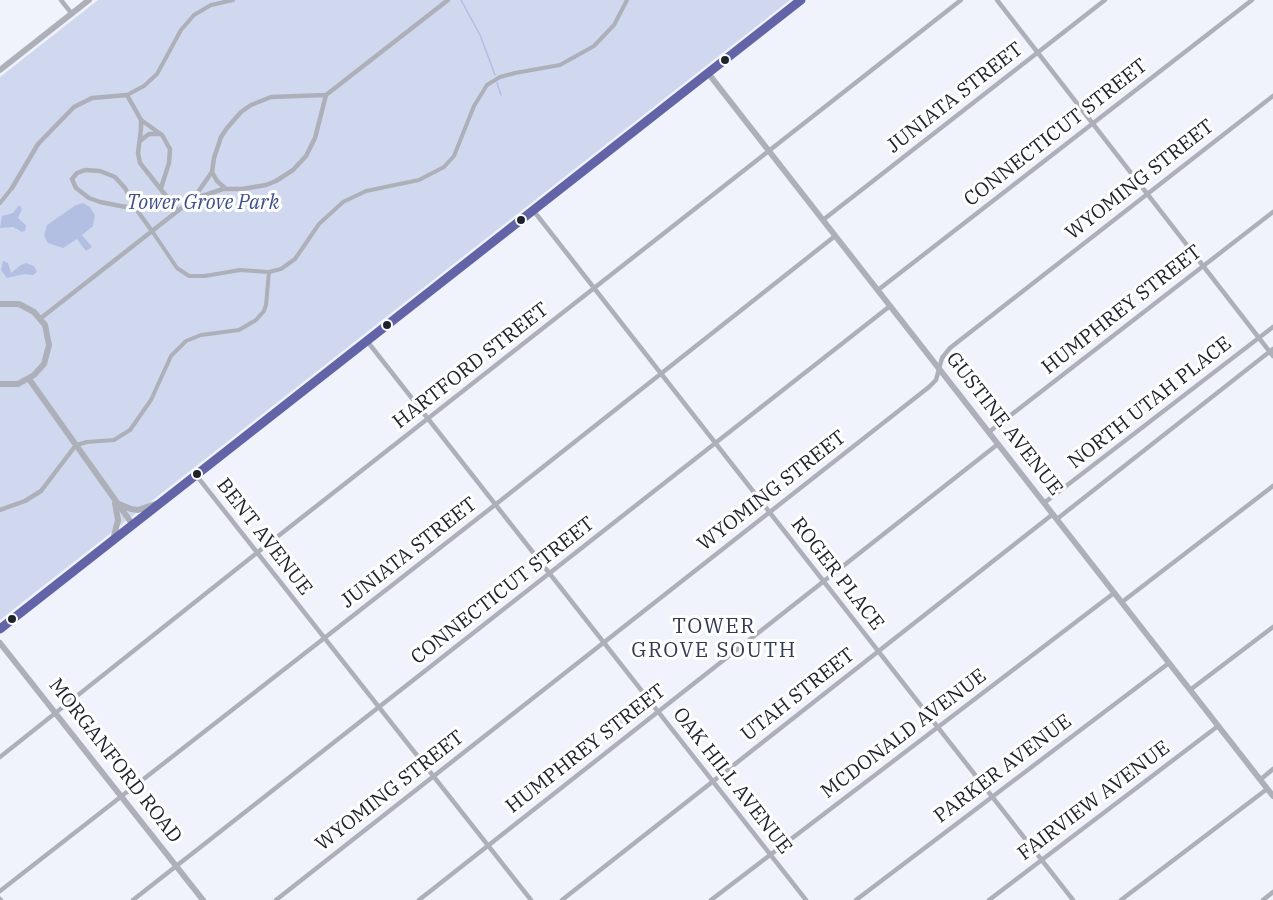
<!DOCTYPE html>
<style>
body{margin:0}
canvas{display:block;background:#f0f3fb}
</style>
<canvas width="1273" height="900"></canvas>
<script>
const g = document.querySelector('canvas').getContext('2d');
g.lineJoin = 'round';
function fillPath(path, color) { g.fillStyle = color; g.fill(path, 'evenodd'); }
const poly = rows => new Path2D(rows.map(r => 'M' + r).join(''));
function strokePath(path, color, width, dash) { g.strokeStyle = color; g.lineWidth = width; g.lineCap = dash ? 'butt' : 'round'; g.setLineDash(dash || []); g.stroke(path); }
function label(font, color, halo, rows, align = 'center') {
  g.font = font + ' "IBM Plex Serif",serif'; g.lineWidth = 6; g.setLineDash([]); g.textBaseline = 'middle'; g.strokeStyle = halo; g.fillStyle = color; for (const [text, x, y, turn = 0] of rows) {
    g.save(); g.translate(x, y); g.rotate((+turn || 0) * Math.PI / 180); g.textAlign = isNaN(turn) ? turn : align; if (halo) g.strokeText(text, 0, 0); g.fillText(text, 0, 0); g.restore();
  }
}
const green = poly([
 [98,0,790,0,0,620,0,77],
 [625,712,631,713,635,720,616,735,609,725]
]);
const water = poly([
 [83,203,90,207,95,215,93,226,82,235,92,247,86,251,77,239,63,248,48,243,44,236,47,225,76,205],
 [19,205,22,209,18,218,26,225,25,231,22,232,13,227,0,228,2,216,13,213],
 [3,261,8,263,11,273,21,265,26,263,34,266,37,272,33,275,24,274,7,278,1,270]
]);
const stream = poly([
 [461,0,480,35,495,75],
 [497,83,501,95]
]);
const pedestrian = poly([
 [127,95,144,86,157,74,181,30,194,15,211,5,233,0],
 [0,203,12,188],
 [152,231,177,268,189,276,205,276,240,270,269,272,281,269,295,259,319,224,343,202,366,191,419,180,444,167,454,156,474,106,487,85,500,77,515,73,560,65,594,46,614,25,627,0],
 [76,445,87,442,114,440,130,430,151,400,171,356,186,341,201,335,239,330,256,320,264,311,266,305,269,272]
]);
const minor = poly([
 [61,0,72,14],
 [997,0,1273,356],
 [326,95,271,97,251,105,241,112,227,128,221,137,214,158,212,172,193,199,223,189,242,189,266,185,276,181,293,170,306,156,315,138,326,95,448,0],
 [141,120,162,135,170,149,169,163,161,188],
 [140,141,149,134,159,134],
 [212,172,217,181,225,188],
 [12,188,38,144,74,107,92,98,127,95,141,120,141,129,138,153,140,163,178,211],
 [136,209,100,202,89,198,76,188,72,179,77,173,85,170,100,171,115,177,125,188,136,209,152,231],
 [533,210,1073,900],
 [823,220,1105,0],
 [878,290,1252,0],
 [41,318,193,199],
 [367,341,806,900],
 [989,432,1273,212],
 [196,475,531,900],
 [1044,503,1273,327],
 [0,510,25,501,41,491,76,445],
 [1057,519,1273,349],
 [1122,602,1273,486],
 [1190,690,1273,627],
 [0,757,263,548,961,0],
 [1260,780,1273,769],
 [0,891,500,501,835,236],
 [0,899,1,900],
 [133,900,890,306],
 [276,900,929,387,936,380,942,358,950,348,1273,96],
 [419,900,998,444],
 [562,900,1053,514],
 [711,900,1114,593],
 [856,900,1169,663],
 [989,900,1218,726],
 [1121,900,1267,789],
 [1263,900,1273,892]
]);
const tertiary = poly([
 [0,70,89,0],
 [708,73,1273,796],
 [0,304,19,304,34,312,45,325,49,345,44,364,34,375,18,384,0,384],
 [29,379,133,525],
 [119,504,131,509,138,510,158,503],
 [113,540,118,520,115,503],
 [0,643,203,900]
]);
const secondary = poly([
 [0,629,801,0]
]);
const bus1 = poly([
 [0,629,801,0]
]);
const markers = [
 [725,60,5,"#1e222e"],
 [521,220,5,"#1e222e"],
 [387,325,5,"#1e222e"],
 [197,474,5,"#1e222e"],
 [12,619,5,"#1e222e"]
];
const streetNames = [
 ["JUNIATA STREET",955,98,-38],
 ["CONNECTICUT STREET",1056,133,-38],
 ["WYOMING STREET",1140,180,-38],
 ["HUMPHREY STREET",1122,310,-38],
 ["HARTFORD STREET",471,366,-38],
 ["NORTH UTAH PLACE",1150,403,-38],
 ["GUSTINE AVENUE",1004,424,52],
 ["WYOMING STREET",772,491,-38],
 ["BENT AVENUE",264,537,52],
 ["JUNIATA STREET",409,553,-38],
 ["ROGER PLACE",837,574,52],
 ["CONNECTICUT STREET",503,591,-38],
 ["UTAH STREET",798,695,-38],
 ["MCDONALD AVENUE",904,734,-37],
 ["HUMPHREY STREET",586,749,-38],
 ["MORGANFORD ROAD",115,761,52],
 ["PARKER AVENUE",1003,769,-37],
 ["OAK HILL AVENUE",732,781,52],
 ["WYOMING STREET",390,791,-38],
 ["FAIRVIEW AVENUE",1094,801,-37]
];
const parkNames = [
 ["Tower Grove Park",203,203]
];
const neighbourhoodNames = [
 ["TOWER",714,627],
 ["GROVE SOUTH",714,651]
];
fillPath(green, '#cfd8ee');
fillPath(water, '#b2bfe2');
strokePath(stream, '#b2bfe2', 1.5);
strokePath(pedestrian, '#adb0b8', 4);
strokePath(minor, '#adb0b8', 4.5);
strokePath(tertiary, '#adb0b8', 6);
strokePath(secondary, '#acafb8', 7);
strokePath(bus1, '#6364a8', 9);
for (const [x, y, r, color] of markers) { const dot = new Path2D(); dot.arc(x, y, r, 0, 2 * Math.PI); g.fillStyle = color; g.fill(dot); strokePath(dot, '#fff', 2); }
label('20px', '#1e222e', '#fff', streetNames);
label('italic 20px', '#3c4f8a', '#fff', parkNames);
g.letterSpacing = '1.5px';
label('21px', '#323c56', '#fff', neighbourhoodNames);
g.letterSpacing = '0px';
</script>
